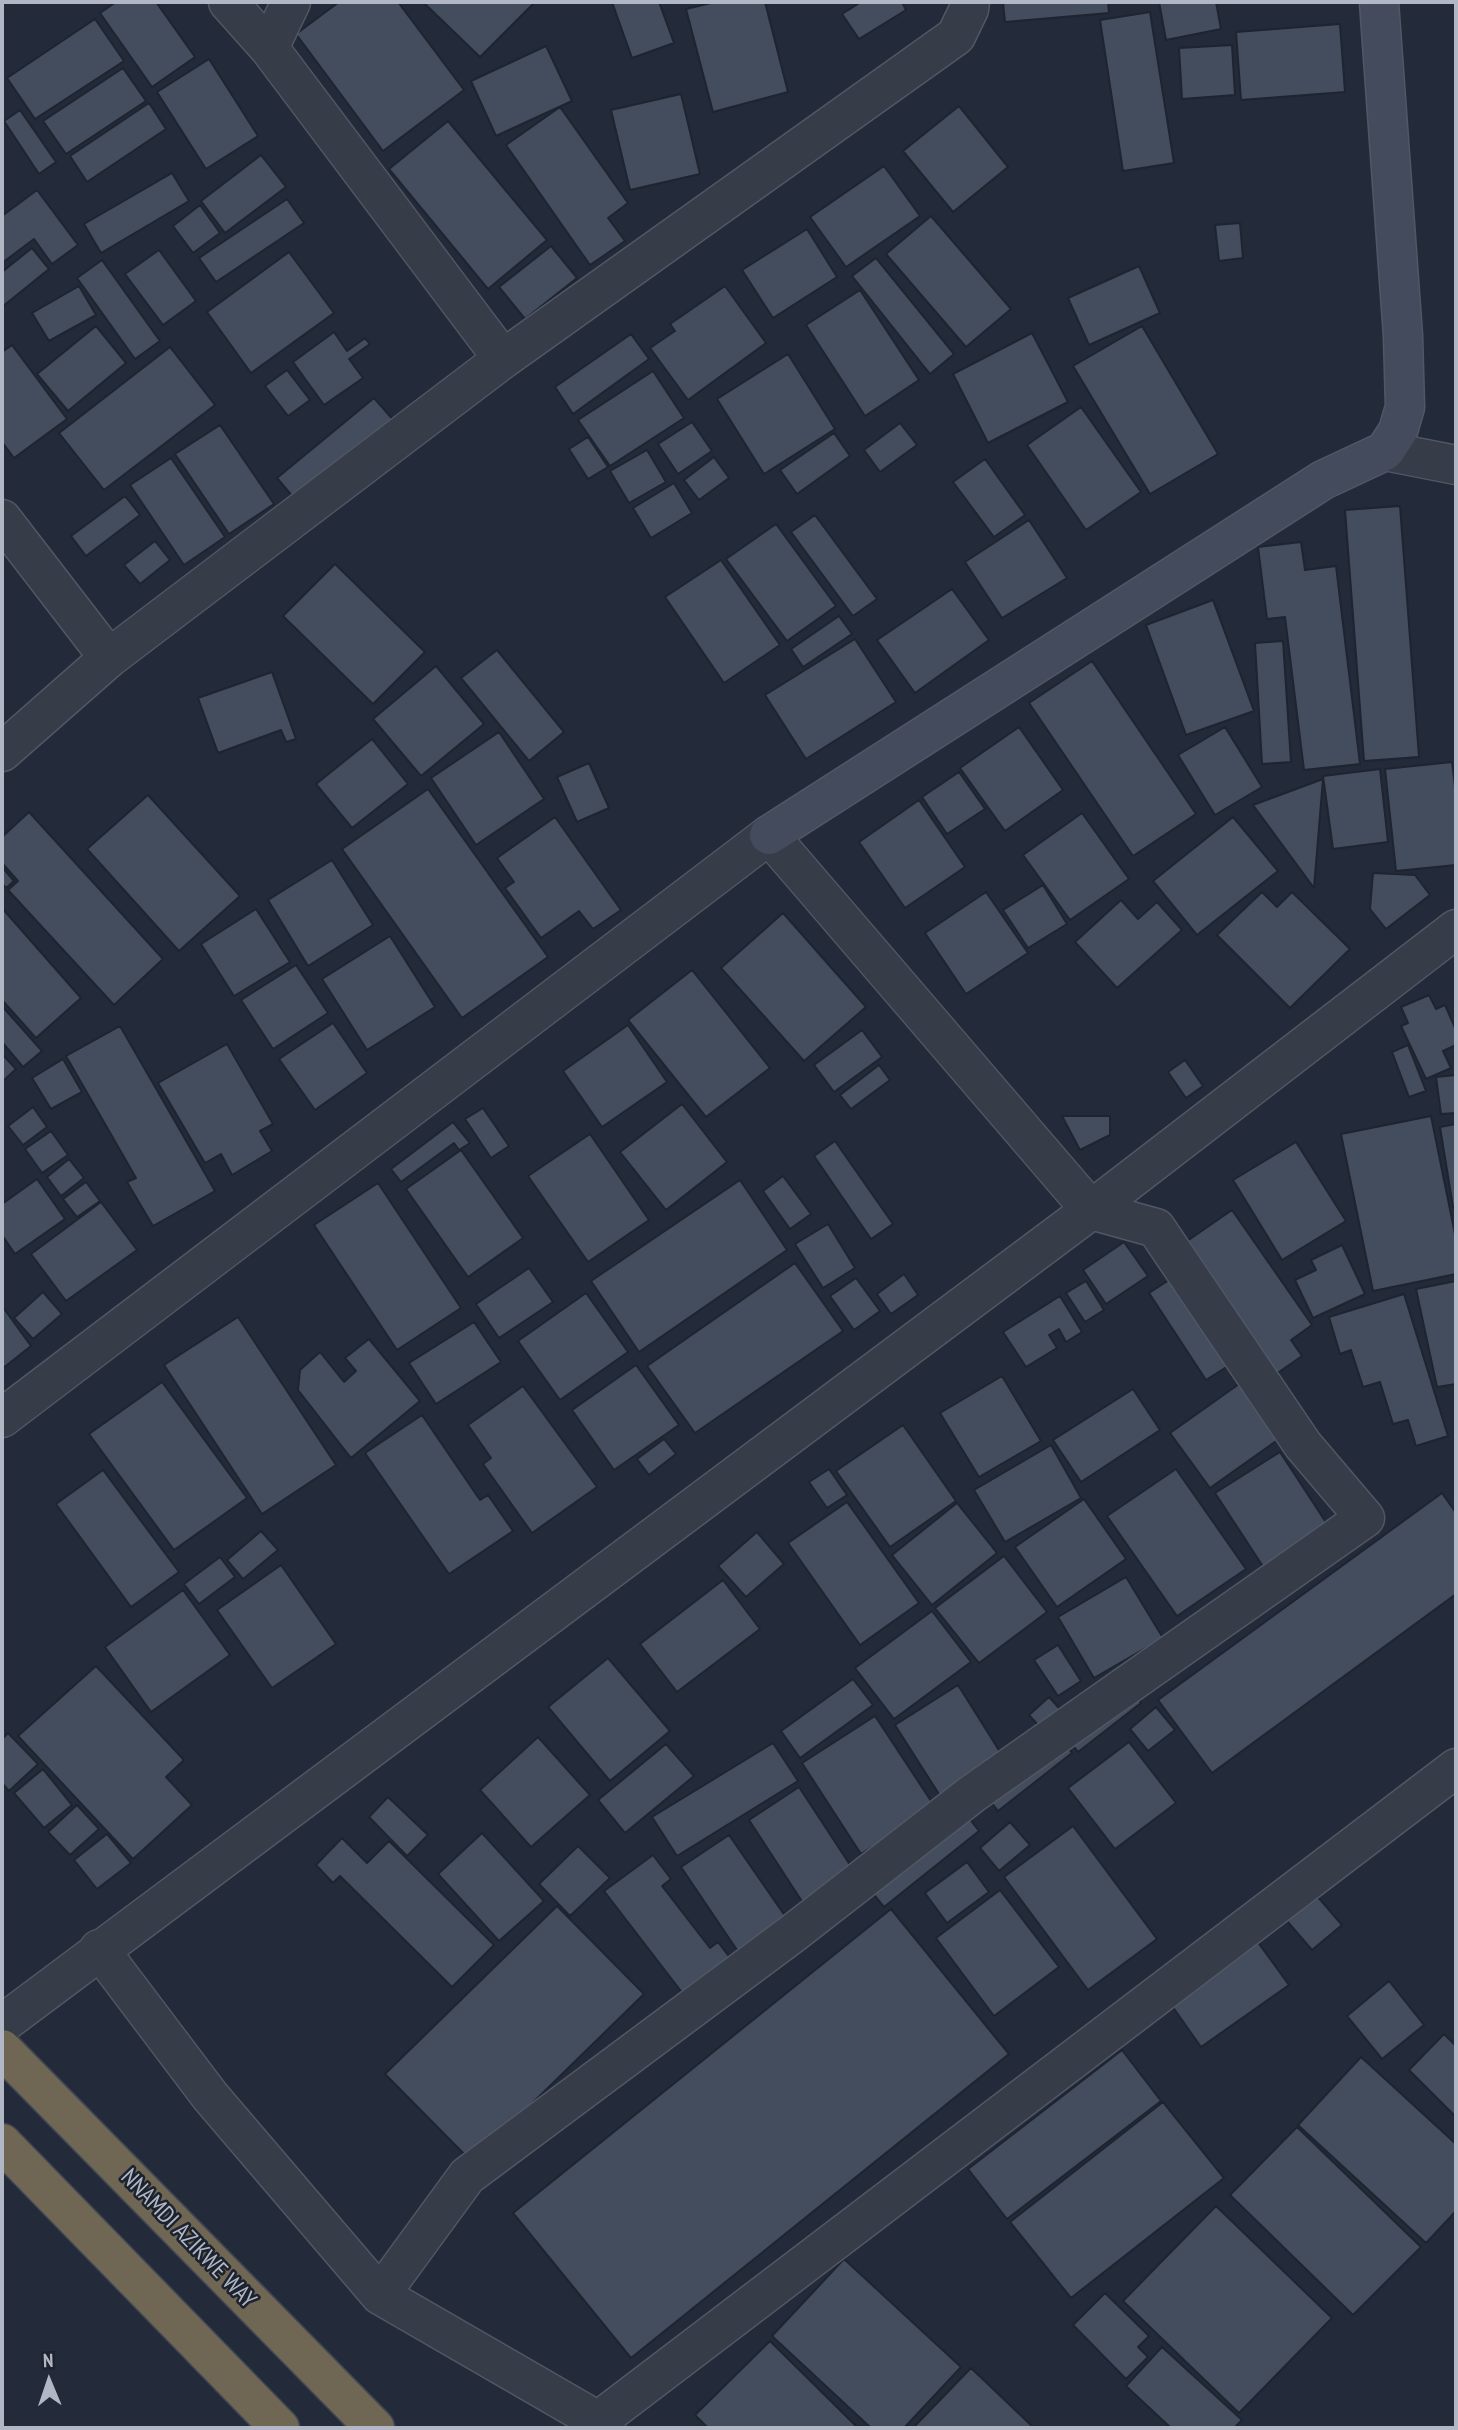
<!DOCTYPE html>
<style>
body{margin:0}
#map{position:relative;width:1458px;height:2430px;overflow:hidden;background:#232a39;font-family:"PT Sans Narrow",sans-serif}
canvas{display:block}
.frame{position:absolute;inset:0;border:4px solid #b1b7c5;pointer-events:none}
.north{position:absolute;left:14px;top:2346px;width:70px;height:70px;-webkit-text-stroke:5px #1c222e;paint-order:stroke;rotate:358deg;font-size:19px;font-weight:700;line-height:28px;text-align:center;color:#b1b7c5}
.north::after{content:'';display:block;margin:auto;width:24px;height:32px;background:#b1b7c5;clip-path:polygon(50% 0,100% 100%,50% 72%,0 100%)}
</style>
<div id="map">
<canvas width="1458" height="2430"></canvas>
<div class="frame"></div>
<div class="north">N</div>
</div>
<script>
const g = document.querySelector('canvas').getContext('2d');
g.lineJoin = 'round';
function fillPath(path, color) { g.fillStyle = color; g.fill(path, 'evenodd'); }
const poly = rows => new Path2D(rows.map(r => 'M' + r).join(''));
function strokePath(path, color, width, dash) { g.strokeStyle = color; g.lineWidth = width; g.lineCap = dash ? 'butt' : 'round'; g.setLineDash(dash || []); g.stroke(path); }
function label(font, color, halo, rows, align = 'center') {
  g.font = font + ' "PT Sans Narrow",sans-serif'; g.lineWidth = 5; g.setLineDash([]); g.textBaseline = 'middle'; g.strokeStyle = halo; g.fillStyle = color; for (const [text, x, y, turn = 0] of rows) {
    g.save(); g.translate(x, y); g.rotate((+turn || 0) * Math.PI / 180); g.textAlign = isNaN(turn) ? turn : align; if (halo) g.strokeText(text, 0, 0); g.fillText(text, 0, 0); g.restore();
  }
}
const building = poly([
 [116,2,156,2,195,57,152,87,100,13,116,2],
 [339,2,398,2,464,90,383,151,296,34,339,2],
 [423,2,535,2,480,57,423,2],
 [612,2,659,2,674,43,632,58,612,2],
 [715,2,765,2,788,92,713,112,686,9,715,2],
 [861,2,902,2,906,10,859,39,842,14,861,2],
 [1003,2,1108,2,1109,13,1005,22,1003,2],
 [1159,2,1216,2,1221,29,1166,40,1159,2],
 [1150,12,1174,163,1123,171,1100,20,1150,12],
 [95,19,124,61,35,119,7,78,95,19],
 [1340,24,1345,92,1241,100,1236,32,1340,24],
 [1232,45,1235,95,1182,99,1179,48,1232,45],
 [546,46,572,101,496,136,471,81,546,46],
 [209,59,258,136,206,169,157,92,209,59],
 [123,68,146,101,66,154,43,121,123,68],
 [681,94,700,174,630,190,611,110,681,94],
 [149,103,166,129,87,182,70,156,149,103],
 [959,106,1008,167,953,212,903,151,959,106],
 [560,107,628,203,608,218,625,241,590,265,506,145,560,107],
 [20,110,56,162,39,174,4,121,20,110],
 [448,121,547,240,488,289,389,169,448,121],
 [261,155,286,187,225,233,201,201,261,155],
 [884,166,920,216,846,267,810,217,884,166],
 [172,173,189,201,101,253,84,224,172,173],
 [37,190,78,245,52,264,34,239,2,263,2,216,37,190],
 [287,199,304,223,216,282,199,258,287,199],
 [200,205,220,233,193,253,173,226,200,205],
 [931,216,1011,309,966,347,886,254,931,216],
 [1240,223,1243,258,1219,261,1215,225,1240,223],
 [807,229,837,277,773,318,742,270,807,229],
 [551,246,577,278,525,319,499,287,551,246],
 [32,248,49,269,2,307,2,272,32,248],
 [159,250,196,301,163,325,125,274,159,250],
 [289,252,334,313,251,373,207,312,289,252],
 [876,258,954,354,930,374,852,276,876,258],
 [102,260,160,341,135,359,77,278,102,260],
 [1139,266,1160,313,1089,345,1068,298,1139,266],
 [79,286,96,315,49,341,32,313,79,286],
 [725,286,766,343,688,400,650,348,675,331,670,324,725,286],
 [860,290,919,380,865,416,806,325,860,290],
 [96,326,126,363,68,411,37,374,96,326],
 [1142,326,1218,454,1150,494,1073,366,1142,326],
 [334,332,347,351,365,338,370,344,349,359,363,378,324,405,293,362,334,332],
 [1032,333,1068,402,988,443,953,374,1032,333],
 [631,334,649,359,573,414,555,387,631,334],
 [12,345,67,419,14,458,2,442,2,352,12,345],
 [170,347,215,405,104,490,59,433,170,347],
 [788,354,835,429,764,474,717,399,788,354],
 [287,370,310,400,288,416,265,386,287,370],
 [653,371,684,418,610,466,578,420,653,371],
 [374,398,396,423,299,504,277,478,374,398],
 [1081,407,1141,492,1086,530,1027,445,1081,407],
 [692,422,712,451,678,474,658,444,692,422],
 [900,423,917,445,880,472,864,450,900,423],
 [220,425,274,504,229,534,175,454,220,425],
 [834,433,850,456,797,494,780,470,834,433],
 [588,437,608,467,588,479,569,449,588,437],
 [647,450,666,482,629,503,610,471,647,450],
 [714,457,729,478,699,500,684,480,714,457],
 [171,458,225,537,184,565,130,485,171,458],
 [985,459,1025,515,994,537,953,482,985,459],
 [674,483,692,513,651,538,633,508,674,483],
 [125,496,140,515,86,556,71,536,125,496],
 [1400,506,1419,757,1364,761,1345,510,1400,506],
 [815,515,877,599,853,616,791,532,815,515],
 [1029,520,1067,578,1002,618,965,562,1029,520],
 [776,524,836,606,787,641,726,559,776,524],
 [155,541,170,560,140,584,124,565,155,541],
 [1301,542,1305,570,1336,566,1360,764,1304,770,1285,617,1267,619,1258,547,1301,542],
 [721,560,780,645,724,683,665,597,721,560],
 [335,564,425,652,373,704,283,616,335,564],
 [952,589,989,640,915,693,877,640,952,589],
 [1213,600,1254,711,1186,735,1146,625,1213,600],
 [839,616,852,634,803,667,791,649,839,616],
 [855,639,896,702,806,759,765,695,855,639],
 [1283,641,1291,762,1262,764,1255,643,1283,641],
 [497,650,564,732,529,761,461,678,497,650],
 [1092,661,1196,814,1133,856,1029,703,1092,661],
 [436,666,484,724,421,776,373,719,436,666],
 [272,672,296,739,286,742,281,730,218,753,198,698,272,672],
 [1019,727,1063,790,1005,831,960,768,1019,727],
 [1225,727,1262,787,1215,815,1178,755,1225,727],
 [499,732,544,799,476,845,431,778,499,732],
 [372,739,408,784,352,828,316,784,372,739],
 [1452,762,1456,795,1456,865,1396,871,1385,769,1452,762],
 [589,763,609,808,577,822,557,777,589,763],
 [1380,769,1388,842,1333,849,1323,776,1380,769],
 [959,772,985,809,947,834,922,797,959,772],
 [1323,779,1314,888,1253,805,1323,779],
 [428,789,548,957,462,1018,342,849,428,789],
 [148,795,240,896,179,951,87,849,148,795],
 [919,800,965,867,905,908,859,842,919,800],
 [29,812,163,959,114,1005,8,890,18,881,2,863,2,837,29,812],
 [1082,813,1129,879,1070,920,1023,855,1082,813],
 [555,817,621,910,593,929,579,911,541,938,505,888,514,882,497,858,555,817],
 [1233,817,1278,871,1197,935,1153,881,1233,817],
 [332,860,373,925,308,966,268,900,332,860],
 [2,867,14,881,6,888,2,883,2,867],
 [1373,873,1415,875,1430,895,1386,929,1370,909,1373,873],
 [1043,885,1067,924,1028,948,1003,910,1043,885],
 [986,892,1028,953,966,994,925,933,986,892],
 [1262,892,1277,907,1292,892,1350,949,1290,1008,1217,935,1262,892],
 [1121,900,1138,919,1157,902,1182,930,1117,988,1075,942,1121,900],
 [2,908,81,998,36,1038,2,1000,2,908],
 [256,909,290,962,234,996,201,944,256,909],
 [783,913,866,1007,804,1061,721,968,783,913],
 [390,936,435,1007,367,1050,322,979,390,936],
 [296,965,328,1013,273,1049,241,1000,296,965],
 [692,970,770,1068,706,1117,628,1020,692,970],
 [1429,995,1436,1009,1445,1005,1456,1030,1456,1045,1443,1051,1451,1068,1426,1079,1401,1026,1408,1023,1401,1007,1429,995],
 [2,1006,42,1051,23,1067,2,1042,2,1006],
 [333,1023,367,1073,315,1110,279,1059,333,1023],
 [628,1025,667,1082,602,1127,563,1071,628,1025],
 [120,1026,215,1191,153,1226,127,1182,136,1178,66,1056,120,1026],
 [862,1030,882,1057,834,1092,814,1065,862,1030],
 [227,1044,273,1124,260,1131,272,1151,232,1175,221,1154,205,1163,158,1083,227,1044],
 [1408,1045,1426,1091,1409,1097,1392,1052,1408,1045],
 [2,1054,16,1069,2,1082,2,1054],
 [63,1059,82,1092,51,1109,32,1078,63,1059],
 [1185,1060,1203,1086,1186,1098,1168,1072,1185,1060],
 [879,1065,890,1080,851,1109,840,1095,879,1065],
 [1456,1075,1456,1113,1441,1114,1436,1077,1456,1075],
 [682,1104,727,1162,666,1210,620,1152,682,1104],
 [33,1107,47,1127,23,1145,8,1126,33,1107],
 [483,1108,509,1146,491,1158,465,1119,483,1108],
 [1062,1116,1110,1116,1110,1135,1080,1150,1062,1116],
 [1431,1116,1456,1239,1456,1274,1373,1291,1341,1134,1431,1116],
 [453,1122,470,1143,459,1150,454,1143,401,1182,391,1169,453,1122],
 [1456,1124,1456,1207,1453,1207,1440,1127,1456,1124],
 [51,1131,68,1155,42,1173,25,1149,51,1131],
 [590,1134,649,1220,588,1262,528,1176,590,1134],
 [835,1141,893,1224,871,1239,814,1156,835,1141],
 [1296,1142,1346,1221,1282,1260,1233,1180,1296,1142],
 [461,1150,523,1238,468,1277,406,1189,461,1150],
 [69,1159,84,1178,61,1196,47,1177,69,1159],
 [783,1176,811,1214,790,1229,763,1191,783,1176],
 [37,1179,65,1219,15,1254,2,1235,2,1204,37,1179],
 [740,1180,787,1250,639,1352,591,1281,740,1180],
 [86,1182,100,1201,77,1217,63,1199,86,1182],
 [378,1183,461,1308,397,1350,314,1225,378,1183],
 [101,1202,137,1250,66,1301,31,1254,101,1202],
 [1232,1210,1312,1325,1291,1340,1302,1356,1269,1379,1177,1248,1232,1210],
 [828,1224,855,1268,823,1288,795,1244,828,1224],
 [1124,1242,1148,1276,1106,1304,1083,1270,1124,1242],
 [1342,1245,1365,1294,1313,1318,1295,1280,1316,1270,1311,1260,1342,1245],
 [795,1263,843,1331,695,1433,647,1366,795,1263],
 [529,1268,553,1302,499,1338,476,1304,529,1268],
 [1180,1273,1236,1361,1206,1380,1149,1293,1180,1273],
 [904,1274,918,1295,891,1314,877,1294,904,1274],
 [856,1278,880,1311,854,1330,830,1296,856,1278],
 [1086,1281,1104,1310,1085,1322,1066,1293,1086,1281],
 [1456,1281,1456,1384,1437,1387,1416,1289,1456,1281],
 [43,1292,62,1314,33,1339,14,1318,43,1292],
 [586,1293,628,1352,560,1400,518,1341,586,1293],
 [1404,1294,1448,1436,1416,1446,1408,1420,1393,1424,1380,1382,1363,1387,1351,1350,1340,1354,1329,1317,1404,1294],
 [1060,1296,1082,1332,1066,1342,1059,1329,1049,1335,1057,1348,1026,1367,1003,1332,1060,1296],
 [2,1306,31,1346,2,1369,2,1306],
 [238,1317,336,1465,262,1514,164,1365,238,1317],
 [474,1322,501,1362,436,1404,409,1363,474,1322],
 [369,1339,420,1401,351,1458,298,1390,300,1370,320,1352,344,1382,356,1371,345,1358,369,1339],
 [636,1365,679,1425,614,1470,572,1410,636,1365],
 [1002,1376,1041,1441,979,1477,940,1413,1002,1376],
 [1246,1379,1286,1434,1210,1488,1170,1433,1246,1379],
 [162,1382,247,1498,174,1550,89,1434,162,1382],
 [523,1386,597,1487,532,1533,483,1464,491,1458,468,1425,523,1386],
 [1133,1389,1160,1430,1081,1482,1053,1440,1133,1389],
 [422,1415,480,1500,488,1495,513,1531,449,1574,365,1453,422,1415],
 [903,1425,956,1501,890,1547,836,1471,903,1425],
 [664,1439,676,1454,649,1475,637,1459,664,1439],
 [1051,1445,1081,1498,1005,1542,974,1490,1051,1445],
 [1280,1452,1329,1527,1264,1568,1215,1493,1280,1452],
 [829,1469,847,1495,827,1508,809,1482,829,1469],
 [1176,1469,1246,1569,1177,1616,1107,1516,1176,1469],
 [103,1470,179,1572,131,1607,56,1504,103,1470],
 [1442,1493,1456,1513,1456,1594,1212,1773,1158,1700,1442,1493],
 [1084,1499,1126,1559,1057,1607,1015,1547,1084,1499],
 [847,1502,919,1603,860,1645,788,1543,847,1502],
 [957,1503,997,1553,932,1605,892,1555,957,1503],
 [261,1531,278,1550,243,1579,227,1560,261,1531],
 [757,1532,784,1564,746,1597,718,1566,757,1532],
 [1004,1556,1047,1612,979,1663,935,1608,1004,1556],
 [220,1557,235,1577,199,1604,184,1584,220,1557],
 [281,1565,336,1644,272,1688,217,1610,281,1565],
 [1126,1577,1163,1638,1094,1678,1058,1617,1126,1577],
 [723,1580,760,1629,677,1692,640,1644,723,1580],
 [183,1590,230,1655,151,1712,105,1647,183,1590],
 [932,1611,971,1662,894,1719,855,1668,932,1611],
 [1058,1645,1081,1681,1058,1696,1034,1660,1058,1645],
 [608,1658,670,1731,610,1781,548,1707,608,1658],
 [96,1666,184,1760,166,1777,192,1805,133,1859,18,1736,96,1666],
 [853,1679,873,1705,800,1758,781,1731,853,1679],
 [958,1685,1007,1763,944,1802,895,1725,958,1685],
 [1127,1685,1141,1703,1078,1752,1064,1733,1127,1685],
 [1049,1697,1068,1718,1048,1736,1029,1715,1049,1697],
 [1156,1707,1175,1730,1148,1751,1130,1729,1156,1707],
 [875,1716,935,1807,861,1854,802,1763,875,1716],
 [8,1733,38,1764,9,1791,2,1783,2,1739,8,1733],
 [1058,1735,1072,1753,998,1811,984,1793,1058,1735],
 [538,1737,590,1795,531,1847,480,1790,538,1737],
 [1129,1742,1176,1803,1115,1849,1068,1788,1129,1742],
 [773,1743,798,1781,677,1856,652,1817,773,1743],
 [666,1744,694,1776,625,1833,598,1800,666,1744],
 [43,1769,72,1805,44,1828,14,1793,43,1769],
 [799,1787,856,1874,805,1906,749,1820,799,1787],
 [388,1797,428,1835,407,1856,369,1817,388,1797],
 [77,1805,99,1829,70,1855,48,1832,77,1805],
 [962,1809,979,1831,884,1907,866,1885,962,1809],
 [1010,1822,1030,1845,999,1871,980,1848,1010,1822],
 [1073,1826,1157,1939,1088,1990,1004,1877,1073,1826],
 [482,1833,544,1901,499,1941,438,1874,482,1833],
 [107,1834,131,1863,97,1889,74,1860,107,1834],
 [729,1835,792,1926,743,1959,681,1867,729,1835],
 [342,1838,367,1863,389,1841,494,1945,452,1987,340,1876,333,1883,316,1865,342,1838],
 [578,1846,610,1878,570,1916,539,1884,578,1846],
 [653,1855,671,1879,662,1886,710,1948,718,1942,734,1963,687,1999,604,1891,653,1855],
 [967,1862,989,1892,947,1923,925,1893,967,1862],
 [1000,1890,1059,1967,994,2016,936,1938,1000,1890],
 [1317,1896,1342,1925,1312,1950,1287,1921,1317,1896],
 [557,1906,644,1994,472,2162,385,2074,557,1906],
 [891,1909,1009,2054,631,2358,513,2213,891,1909],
 [1257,1941,1289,1985,1201,2047,1170,2003,1257,1941],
 [1389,1981,1424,2025,1382,2059,1347,2016,1389,1981],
 [1444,2034,1456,2046,1456,2117,1409,2070,1444,2034],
 [1122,2050,1161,2101,1007,2219,968,2169,1122,2050],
 [1361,2057,1456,2144,1456,2211,1426,2243,1298,2125,1361,2057],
 [1163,2102,1224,2178,1071,2298,1010,2222,1163,2102],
 [1297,2127,1421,2247,1353,2315,1230,2195,1297,2127],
 [1216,2206,1332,2318,1239,2413,1123,2301,1216,2206],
 [844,2259,961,2367,904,2428,871,2428,772,2336,844,2259],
 [1105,2293,1149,2336,1138,2347,1148,2357,1126,2379,1073,2325,1105,2293],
 [770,2341,858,2428,708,2428,695,2415,770,2341],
 [1162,2347,1242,2420,1234,2428,1171,2428,1126,2386,1162,2347],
 [971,2368,1034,2428,913,2428,971,2368]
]);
const street = poly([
 [228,2,269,48,503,359],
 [269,48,291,2],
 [1385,451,1456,465],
 [2,519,109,658],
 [2,752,109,658,503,359,956,36,969,9,970,2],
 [2,1418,769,835,1091,1210,1156,1228,1303,1445,1365,1518,972,1794,792,1934,467,2176,380,2295],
 [99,1949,210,2096,380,2295,598,2421,606,2428],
 [2,2024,1091,1210,1456,929],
 [598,2421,1456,1768]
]);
const secondary = poly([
 [769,835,1323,480,1385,451,1398,431,1405,407,1403,336,1379,2]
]);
const highway = poly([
 [2,2049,375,2428],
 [2,2143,280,2428]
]);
const streetNames = [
 ["NNAMDI AZIKWE WAY",188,2239,46]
];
fillPath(building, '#444d5e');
strokePath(building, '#1e2430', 2);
strokePath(street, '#515764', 41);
strokePath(secondary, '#515764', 41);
strokePath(highway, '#414754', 41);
strokePath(street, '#363d49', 38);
strokePath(secondary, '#444b5c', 38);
strokePath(highway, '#6f6754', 38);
label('24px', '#b1b7c5', '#1c222e', streetNames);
</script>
